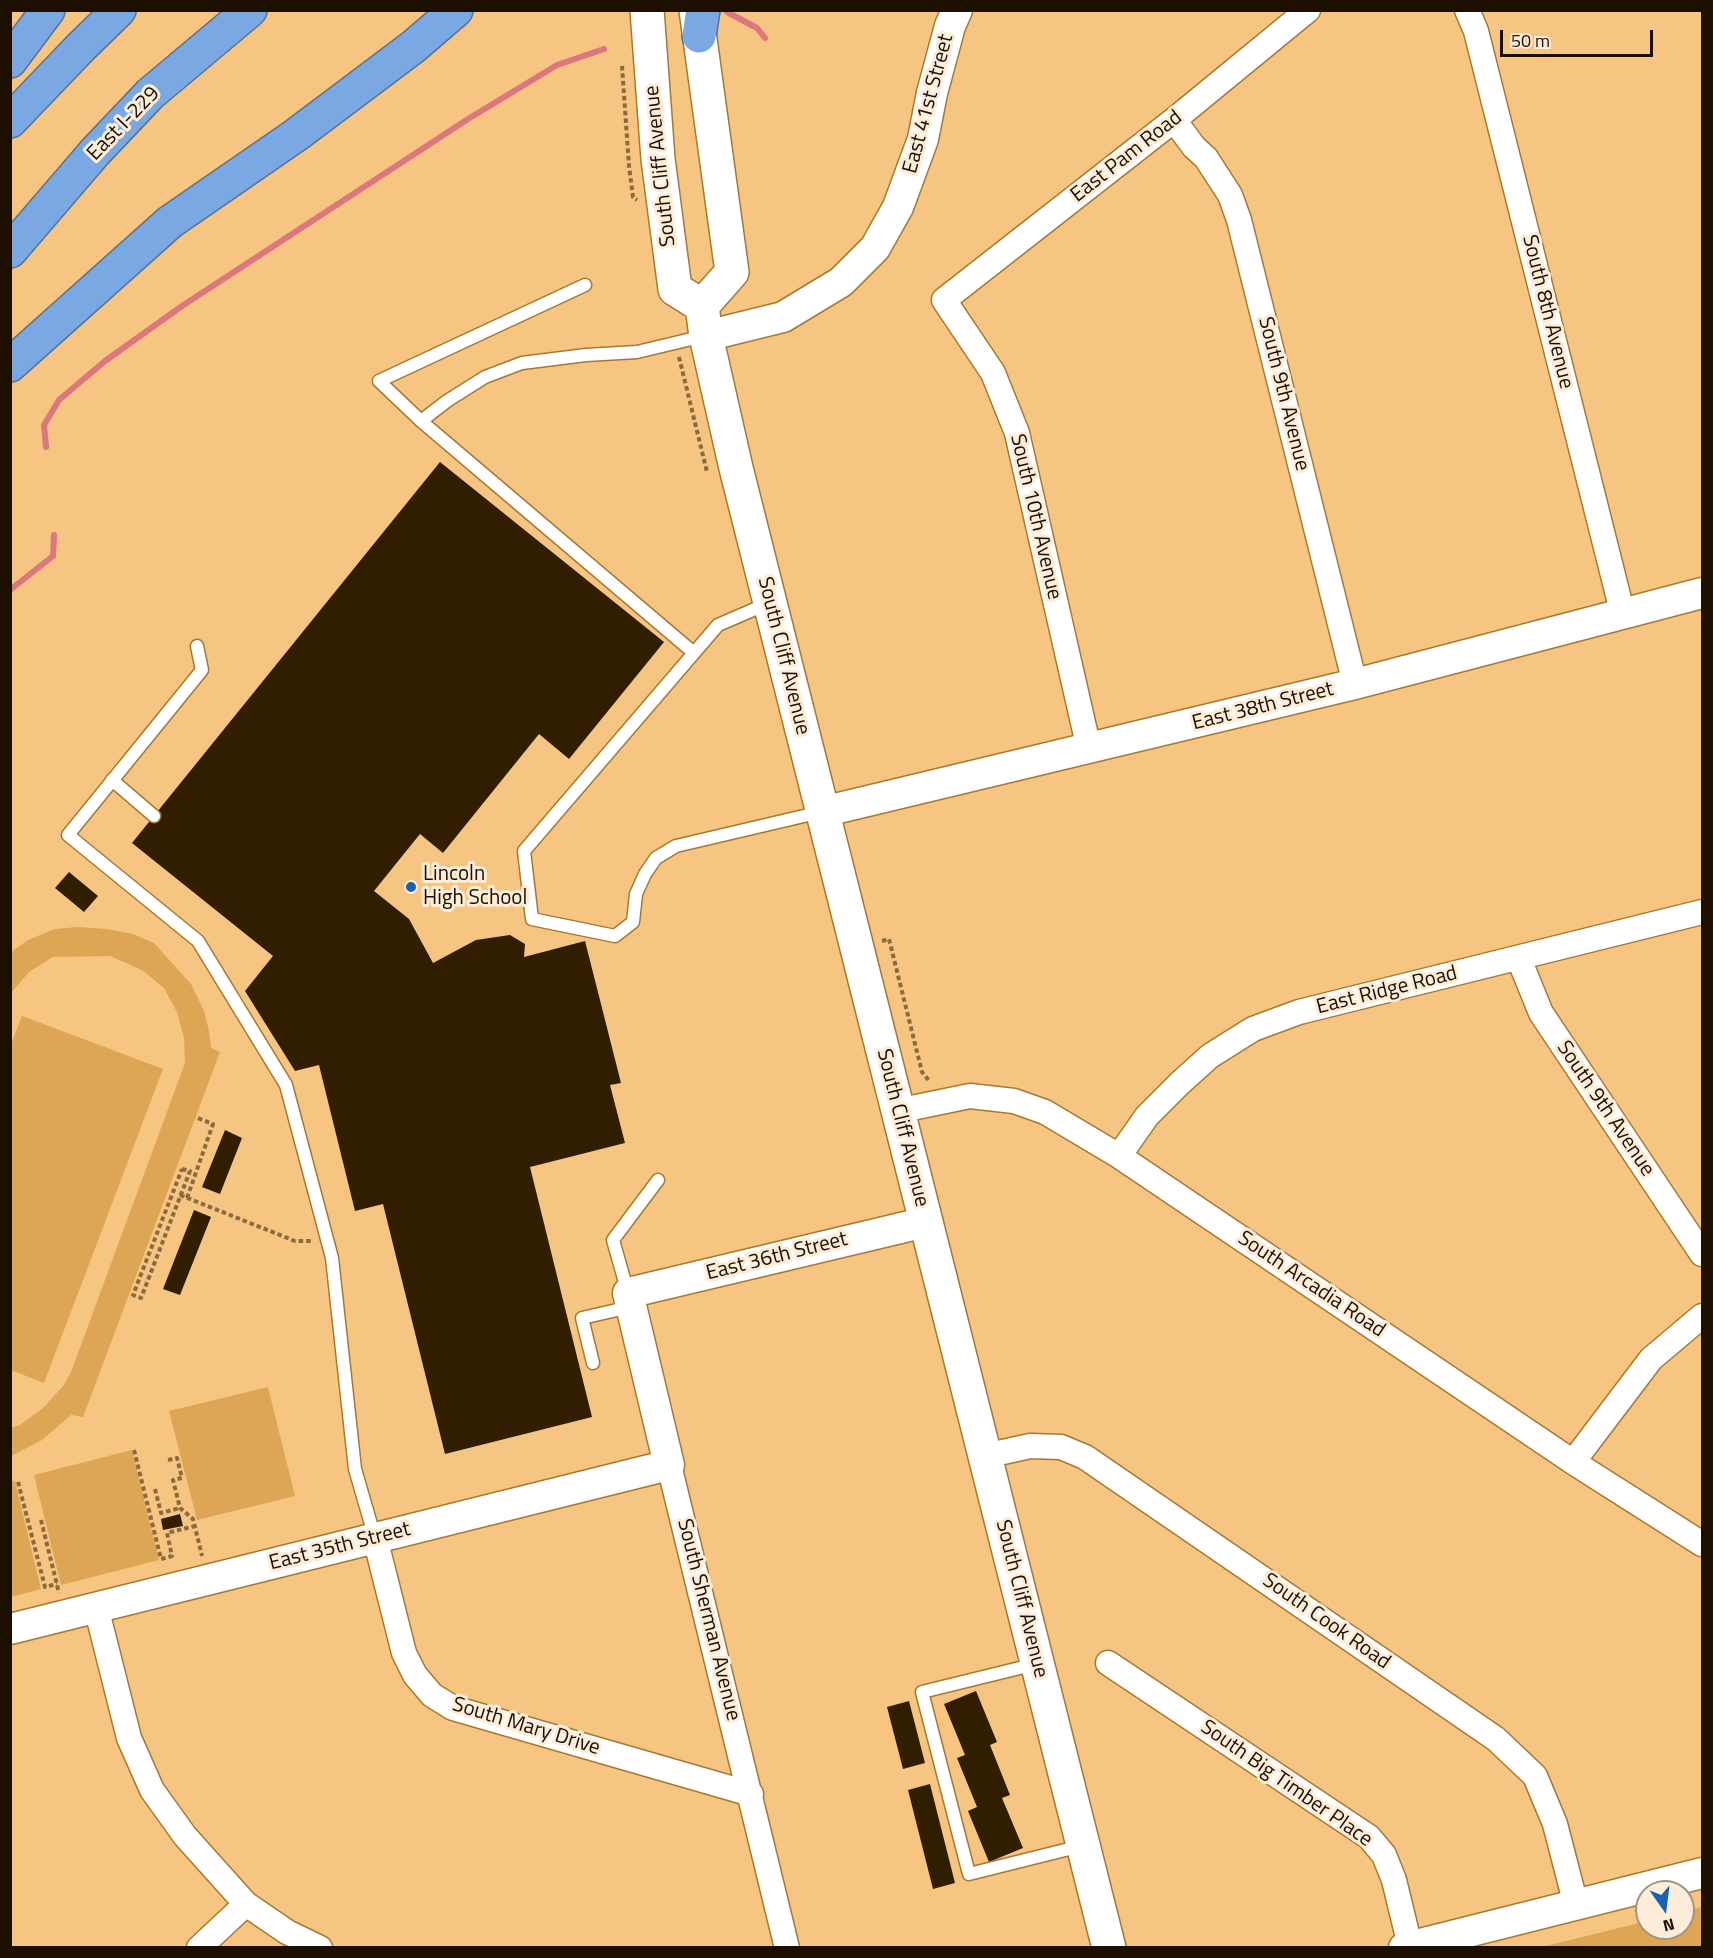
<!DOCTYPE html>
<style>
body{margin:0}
#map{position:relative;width:1713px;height:1958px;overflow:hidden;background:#f6c581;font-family:"Titillium Web",sans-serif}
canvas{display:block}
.frame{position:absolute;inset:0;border:12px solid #1c0f00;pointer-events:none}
.north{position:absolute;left:1635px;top:1880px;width:60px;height:60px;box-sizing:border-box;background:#fcedd9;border:2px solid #a29482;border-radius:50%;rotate:166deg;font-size:16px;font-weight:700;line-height:24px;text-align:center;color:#1c0f00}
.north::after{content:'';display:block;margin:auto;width:21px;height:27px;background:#1b61b1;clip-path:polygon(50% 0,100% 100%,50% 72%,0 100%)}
.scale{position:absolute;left:1500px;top:30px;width:153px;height:27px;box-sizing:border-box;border:3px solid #1c0f00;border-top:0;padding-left:8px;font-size:18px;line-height:21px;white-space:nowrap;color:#1c0f00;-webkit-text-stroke:4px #fcedd9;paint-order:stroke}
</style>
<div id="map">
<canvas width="1713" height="1958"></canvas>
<div class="frame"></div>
<div class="north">N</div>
<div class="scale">50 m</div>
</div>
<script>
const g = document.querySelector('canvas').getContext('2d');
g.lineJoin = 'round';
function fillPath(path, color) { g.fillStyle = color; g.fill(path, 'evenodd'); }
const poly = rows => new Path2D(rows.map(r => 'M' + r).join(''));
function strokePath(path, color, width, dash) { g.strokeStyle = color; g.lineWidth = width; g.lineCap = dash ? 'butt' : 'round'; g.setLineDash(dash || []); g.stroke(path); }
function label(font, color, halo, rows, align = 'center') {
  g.font = font + ' "Titillium Web",sans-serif'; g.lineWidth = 6; g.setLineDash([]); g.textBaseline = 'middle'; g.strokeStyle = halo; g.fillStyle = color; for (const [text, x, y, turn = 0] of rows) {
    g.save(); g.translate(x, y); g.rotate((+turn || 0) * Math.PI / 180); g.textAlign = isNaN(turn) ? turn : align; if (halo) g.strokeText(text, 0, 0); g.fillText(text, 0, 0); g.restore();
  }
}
const green = poly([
 [78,927,106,929,133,934,154,943,191,984,204,1011,209,1031,211,1048,220,1052,83,1417,71,1415,42,1440,11,1456,11,1428,20,1425,43,1408,64,1385,71,1372,185,1063,184,1038,177,1012,164,988,142,970,110,956,53,957,29,972,11,993,11,952,28,940,55,929],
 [22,1016,163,1069,44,1383,11,1370,10,1047],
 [268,1387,295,1496,197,1520,169,1411],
 [132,1450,159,1560,61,1585,34,1475],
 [15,1481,41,1589,11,1597,10,1482],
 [1702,1907,1702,1947,1542,1947,1647,1921,1647,1928,1683,1928,1683,1912]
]);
const stream = poly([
 [727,12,757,28,765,38],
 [46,447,44,425,59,400,105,361,182,306,468,119,557,65,604,49],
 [10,590,53,556,54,535]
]);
const building = poly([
 [440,462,664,642,569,759,539,734,443,853,420,834,374,891,409,919,433,963,476,940,510,935,525,944,524,957,585,941,621,1083,610,1085,625,1143,530,1167,592,1417,445,1454,383,1204,355,1211,319,1065,295,1071,245,991,273,956,132,843],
 [69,872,98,896,84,912,55,888],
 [225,1130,242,1138,220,1194,202,1187],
 [194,1210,211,1217,180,1295,163,1289],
 [180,1514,183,1526,163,1530,161,1519],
 [976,1691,997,1742,990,1745,1010,1795,1002,1798,1023,1848,989,1862,968,1811,977,1807,957,1758,965,1755,944,1704],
 [909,1701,925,1763,903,1769,887,1707],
 [930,1784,955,1883,933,1889,908,1790]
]);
const path = poly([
 [622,66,629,166,633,197,637,200],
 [679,357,707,472],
 [882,941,889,939,922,1072,930,1082],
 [182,1169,190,1171,141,1298,133,1295,182,1169],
 [180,1195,295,1241,312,1241],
 [187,1198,213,1124,195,1117],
 [134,1450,161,1559,172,1556,167,1533,195,1526],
 [168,1460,177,1458,182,1478,173,1480,180,1508,193,1519,202,1556],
 [18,1482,45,1587,57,1584],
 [155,1489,161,1513,180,1508],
 [41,1520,59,1593]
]);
const service = poly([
 [585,285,379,381,421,421,694,653],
 [421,421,447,401,485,377,522,363,586,355,637,352,704,336],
 [769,603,718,625,524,851,532,919,615,936,633,922,636,894,645,874,656,858,676,846,821,812],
 [197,646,202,670,68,835,198,941,286,1085,332,1258,355,1469,375,1538],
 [112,780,154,816],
 [628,1293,613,1240,658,1180],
 [593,1363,582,1318,630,1307],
 [1036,1664,922,1692,969,1874,1081,1846]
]);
const minor = poly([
 [1467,10,1476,31,1623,615],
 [1174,120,1194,147,1206,158,1230,195,1239,220,1355,684],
 [1089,749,1017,433,993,373,944,300,1174,120,1308,10],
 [1519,959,1541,1013,1702,1254],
 [897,1111,970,1096,1014,1101,1045,1112,1119,1156,1573,1462,1702,1544],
 [1119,1156,1147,1116,1180,1083,1210,1056,1253,1029,1299,1012,1702,912],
 [985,1456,1030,1446,1061,1447,1085,1457,1496,1739,1535,1776,1555,1824,1576,1905],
 [1573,1462,1651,1359,1702,1316],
 [669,1465,787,1948],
 [375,1538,404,1653,415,1675,432,1695,453,1708,751,1794],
 [96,1607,129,1738,152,1790,185,1836,246,1904,287,1932,320,1948],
 [1108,1663,1369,1837,1384,1855,1394,1880,1410,1946],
 [199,1948,246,1904]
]);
const tertiary = poly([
 [706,336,783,317,841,282,875,248,898,207,923,139,932,93,950,26,957,10],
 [822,812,1355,684,1702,593],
 [10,1629,669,1465,628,1293,926,1222],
 [1404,1948,1702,1873]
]);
const secondary = poly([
 [647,10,658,159,675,289,702,306],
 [696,10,732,272,702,306,706,336,736,468,1109,1948]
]);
const motorway = poly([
 [699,36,703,10],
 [10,61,48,10],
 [10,121,81,47,119,10],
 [10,251,95,152,150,94,250,10],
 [10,365,170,222,296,135,413,47,456,10]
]);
const markers = [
 [411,887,6,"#1b61b1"]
];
const streetNames = [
 ["East 41st Street",929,104,-75],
 ["East I-229",124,124,-46],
 ["East Pam Road",1127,157,-38],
 ["South Cliff Avenue",661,166,-96],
 ["South 8th Avenue",1547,312,76],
 ["South 9th Avenue",1283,394,76],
 ["South 10th Avenue",1035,517,77],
 ["South Cliff Avenue",783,656,76],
 ["East 38th Street",1263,707,-14],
 ["East Ridge Road",1387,991,-14],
 ["South 9th Avenue",1605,1109,56],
 ["South Cliff Avenue",902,1128,76],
 ["East 36th Street",777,1257,-14],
 ["South Arcadia Road",1311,1285,34],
 ["East 35th Street",340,1547,-14],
 ["South Cliff Avenue",1021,1599,76],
 ["South Sherman Avenue",708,1620,76],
 ["South Cook Road",1326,1622,35],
 ["South Mary Drive",526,1727,17],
 ["South Big Timber Place",1286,1784,35]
];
const poiNames = [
 ["Lincoln",423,875],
 ["High School",423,899]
];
fillPath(green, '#dda655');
strokePath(stream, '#dd767f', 6);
fillPath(building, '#311e01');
strokePath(service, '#a67933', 15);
strokePath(minor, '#a67933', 27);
strokePath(tertiary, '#a67933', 33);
strokePath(secondary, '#a67933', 36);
strokePath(motorway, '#597294', 36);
strokePath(path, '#8a6b41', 4, [4.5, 3]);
strokePath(service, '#fff', 12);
strokePath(minor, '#fff', 24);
strokePath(tertiary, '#fff', 30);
strokePath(secondary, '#fff', 33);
strokePath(motorway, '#7aa8e3', 33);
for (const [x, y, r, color] of markers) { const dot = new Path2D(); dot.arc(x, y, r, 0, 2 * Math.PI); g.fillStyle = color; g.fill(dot); strokePath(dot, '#fcedd9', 2); }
label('21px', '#1c0f00', '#fcedd9', streetNames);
label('21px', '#1c0f00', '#fcedd9', poiNames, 'left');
</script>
